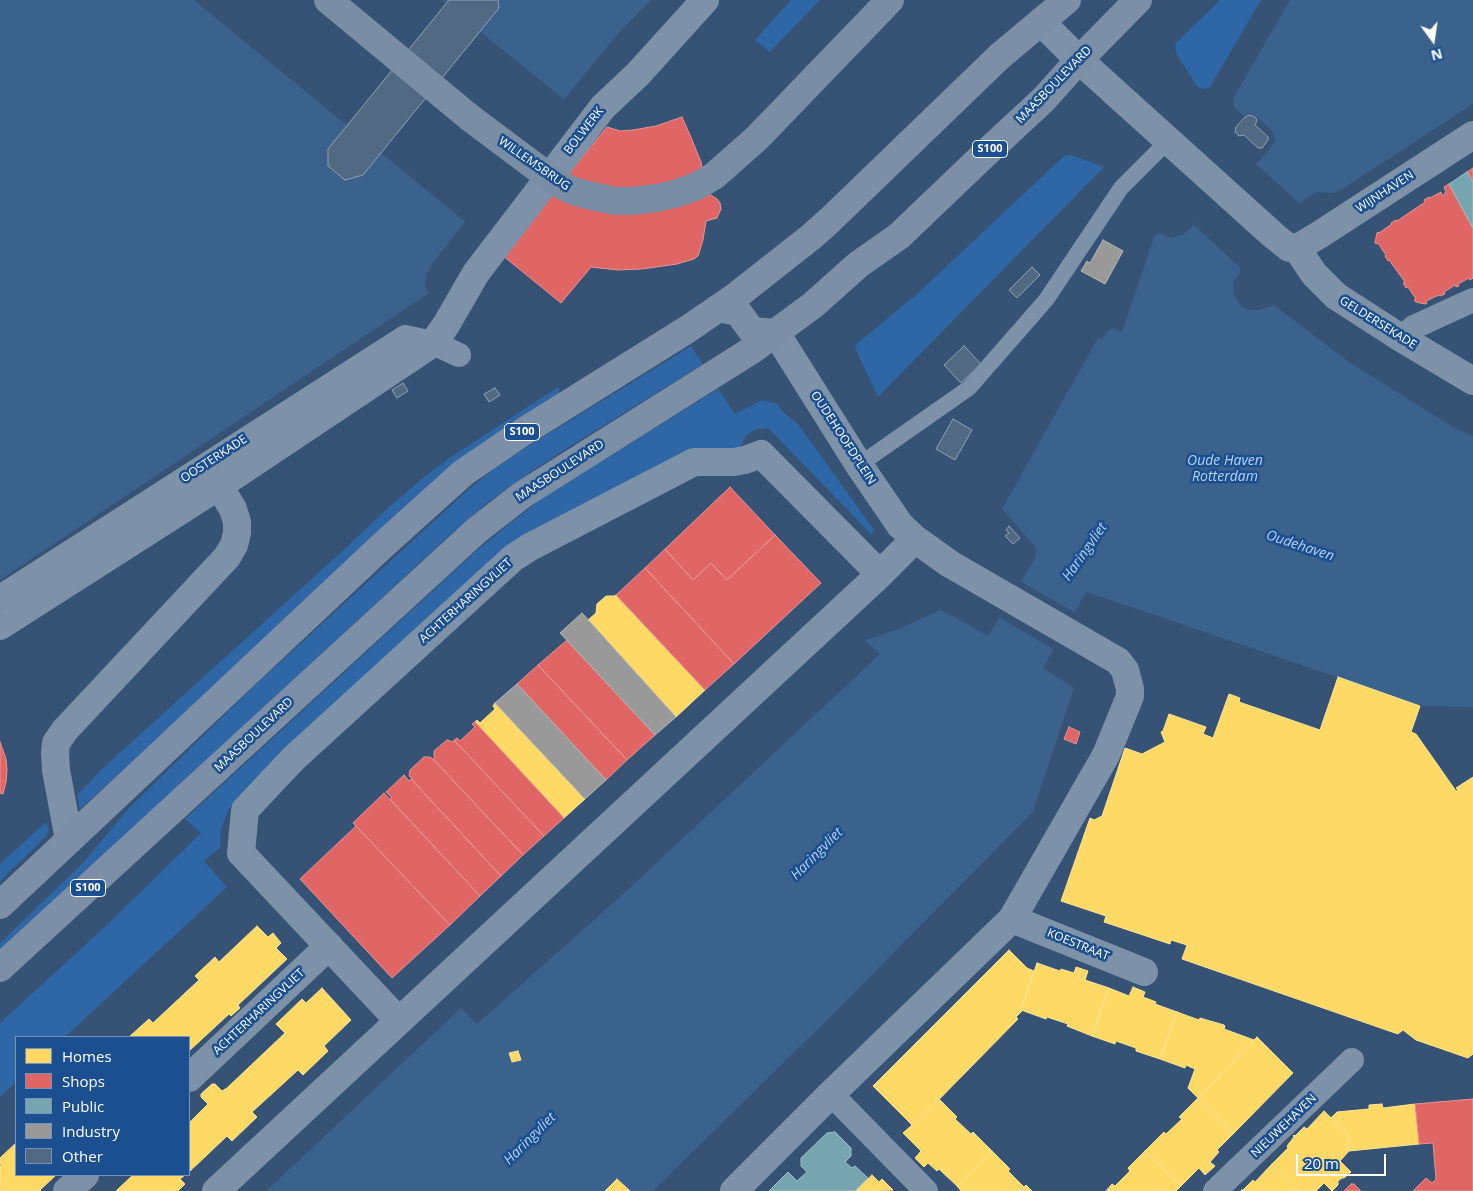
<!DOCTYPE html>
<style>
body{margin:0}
#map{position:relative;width:1473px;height:1191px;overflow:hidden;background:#365274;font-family:"Open Sans",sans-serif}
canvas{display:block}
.legend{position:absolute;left:15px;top:1036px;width:175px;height:140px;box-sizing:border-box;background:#1b4f8f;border:1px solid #7695bc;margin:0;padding:6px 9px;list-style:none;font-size:15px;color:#fff}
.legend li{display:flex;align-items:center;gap:10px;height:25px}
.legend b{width:25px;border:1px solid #7695bc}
.north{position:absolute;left:1408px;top:15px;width:50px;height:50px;-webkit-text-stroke:4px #1b4f8f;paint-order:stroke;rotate:166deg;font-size:14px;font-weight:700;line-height:20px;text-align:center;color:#fff}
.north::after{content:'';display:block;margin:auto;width:18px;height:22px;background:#fff;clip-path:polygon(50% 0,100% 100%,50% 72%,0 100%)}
.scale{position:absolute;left:1296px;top:1154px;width:90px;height:22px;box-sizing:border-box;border:2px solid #fff;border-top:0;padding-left:6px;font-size:15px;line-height:18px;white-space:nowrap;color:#fff;-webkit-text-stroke:4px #1b4f8f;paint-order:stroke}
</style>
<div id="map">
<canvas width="1473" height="1191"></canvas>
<ul class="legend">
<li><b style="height:14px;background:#ffd966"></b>Homes</li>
<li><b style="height:14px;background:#e06666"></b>Shops</li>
<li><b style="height:14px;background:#76a5af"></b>Public</li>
<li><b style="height:14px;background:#999"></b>Industry</li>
<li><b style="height:14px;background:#526984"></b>Other</li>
</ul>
<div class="north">N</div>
<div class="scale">20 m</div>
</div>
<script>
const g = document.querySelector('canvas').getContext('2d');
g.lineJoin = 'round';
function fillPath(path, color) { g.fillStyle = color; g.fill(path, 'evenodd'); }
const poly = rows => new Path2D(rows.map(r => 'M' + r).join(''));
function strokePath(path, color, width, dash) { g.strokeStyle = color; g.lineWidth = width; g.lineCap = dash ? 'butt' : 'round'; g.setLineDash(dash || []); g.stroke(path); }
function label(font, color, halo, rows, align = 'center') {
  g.font = font + ' "Open Sans",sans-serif'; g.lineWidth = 5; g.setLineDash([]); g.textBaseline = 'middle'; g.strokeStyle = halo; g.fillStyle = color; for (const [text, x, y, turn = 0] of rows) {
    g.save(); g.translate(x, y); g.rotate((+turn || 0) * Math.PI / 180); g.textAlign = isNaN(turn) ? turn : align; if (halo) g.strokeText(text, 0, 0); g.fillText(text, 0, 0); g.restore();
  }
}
const green = poly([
 [791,0,820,0,770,52,755,40],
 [1220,0,1261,0,1210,87,1205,89,1200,88,1196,85,1176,53,1175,44],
 [1067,155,1074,156,1104,167,878,397,854,346,917,294,1062,158],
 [691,346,703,364,569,447,526,475,487,503,441,543,286,687,198,772,0,954,0,943,83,863,129,808,253,687,469,489,494,469,522,450],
 [558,387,559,389,558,398,192,708,80,809,77,795,102,769,337,556,388,508,424,477,454,455],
 [718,389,735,414,762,400,778,404,783,412,798,424,875,531,871,534,768,428,757,429,746,435,737,455,490,569,229,809,221,829,220,848,204,861,227,887,65,1037,16,1037,16,1082,0,1097,0,1023,109,923,201,833,185,819,475,552,508,525,541,499],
 [46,822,49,829,46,837,0,881,0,864]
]);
const water = poly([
 [0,0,449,0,328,149,328,166,345,180,363,175,499,8,498,0,651,0,616,36,467,219,432,264,426,275,425,286,429,293,0,580],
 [1290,0,1473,0,1473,104,1341,190,1333,193,1318,192,1307,197,1240,268,1240,273,1234,281,1233,288,1235,297,1241,306,1250,310,1259,310,1274,305,1349,362,1453,427,1473,436,1473,707,1423,706,1086,592,1043,668,1074,688,1033,812,831,1016,653,1191,266,1191,461,1008,477,1024,621,896,880,654,865,640,899,629,940,610,953,616,988,636,1034,560,1036,555,1036,548,1033,544,1002,509,1098,338,1102,339,1106,333,1113,328,1122,332,1154,237,1159,233,1171,238,1184,234,1266,154,1275,141,1274,133,1253,114,1249,113,1244,116,1234,107,1233,99]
]);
const pier = poly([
 [194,0,442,0,448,5,349,127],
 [478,30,566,101,540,130,467,223,379,151],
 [1254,162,1301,205,1242,269,1194,225,1201,217,1200,216],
 [1018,580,1076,613,1055,650,997,616]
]);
const homes = poly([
 [616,595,705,690,676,717,588,620,596,613,597,604,606,596,615,596,616,595],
 [1338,677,1420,706,1411,732,1416,734,1456,791,1458,790,1456,788,1473,777,1473,1054,1468,1058,1416,1040,1403,1030,1398,1034,1182,959,1187,945,1171,940,1170,944,1104,922,1106,916,1061,901,1090,818,1094,820,1102,816,1125,748,1142,754,1165,742,1161,732,1163,731,1169,714,1206,727,1203,734,1213,738,1229,694,1240,698,1239,702,1320,730,1338,677],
 [495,703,585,799,564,818,475,722,477,720,480,723,495,709,493,706,495,703],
 [257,926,268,937,273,933,281,943,276,948,287,959,238,1005,240,1008,231,1016,229,1014,189,1051,189,1037,129,1037,149,1019,153,1023,199,980,195,976,215,957,219,962,257,926],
 [1009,950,1027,968,1034,971,1021,1010,1022,1011,1016,1017,1018,1019,913,1126,873,1086,1009,950],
 [1037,963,1060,971,1061,969,1074,973,1076,967,1088,971,1085,980,1109,988,1092,1036,1067,1026,1068,1024,1047,1017,1046,1019,1021,1010,1037,963],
 [1133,987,1145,992,1143,997,1156,1002,1155,1004,1177,1012,1160,1059,1136,1051,1136,1048,1116,1041,1115,1044,1092,1036,1109,988,1129,996,1133,987],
 [322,988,351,1020,324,1046,328,1051,303,1075,298,1070,252,1112,257,1117,232,1141,227,1136,189,1172,189,1123,208,1104,201,1097,201,1094,212,1084,215,1084,222,1091,227,1088,285,1033,276,1024,302,999,306,1003,322,988],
 [1177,1012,1199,1020,1200,1018,1224,1025,1225,1026,1224,1029,1254,1040,1198,1098,1188,1088,1195,1069,1186,1065,1185,1068,1160,1059,1177,1012],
 [1257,1037,1293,1073,1234,1133,1198,1098,1257,1037],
 [518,1051,521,1060,512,1062,509,1053,518,1051],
 [1198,1098,1234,1133,1217,1150,1219,1152,1210,1162,1215,1166,1205,1175,1199,1168,1181,1186,1145,1151,1164,1132,1166,1134,1182,1119,1179,1117,1198,1098],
 [939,1099,957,1117,955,1119,971,1134,973,1132,992,1151,957,1186,939,1169,937,1171,928,1163,924,1167,915,1158,921,1151,903,1133,912,1125,913,1126,939,1099],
 [1382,1104,1383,1108,1415,1104,1419,1144,1349,1151,1348,1134,1331,1118,1337,1112,1369,1109,1369,1105,1382,1104],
 [1324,1111,1348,1134,1349,1151,1340,1161,1351,1172,1344,1178,1342,1178,1338,1181,1338,1185,1332,1191,1324,1183,1316,1191,1299,1191,1272,1164,1288,1148,1287,1146,1294,1137,1293,1136,1294,1135,1295,1136,1304,1127,1307,1129,1324,1111],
 [16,1143,16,1175,56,1175,40,1190,41,1191,0,1191,0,1167,1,1166,0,1158,16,1143],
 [992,1151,1010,1169,1008,1171,1024,1187,1026,1185,1032,1191,961,1191,957,1186,992,1151],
 [1145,1151,1181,1186,1176,1191,1106,1191,1112,1184,1115,1186,1130,1171,1128,1168,1145,1151],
 [1272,1164,1299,1191,1242,1191,1241,1190,1243,1190,1253,1180,1255,1182,1272,1164],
 [133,1175,185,1175,180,1179,185,1184,178,1191,116,1191,133,1175],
 [872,1175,879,1182,882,1179,893,1190,855,1191,872,1175],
 [617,1179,630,1191,605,1191,617,1179]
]);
const shops = poly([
 [682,117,690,135,701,162,706,195,711,195,717,199,720,203,721,209,717,218,706,221,703,240,698,256,694,259,677,264,642,269,617,270,591,267,561,303,502,255,607,127,620,131,633,130,656,126,682,117],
 [1473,168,1473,182,1467,172,1473,168],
 [1449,184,1473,228,1473,278,1470,280,1469,278,1458,284,1459,286,1456,287,1455,285,1444,292,1445,294,1440,296,1439,295,1426,301,1427,303,1425,304,1416,302,1414,300,1416,299,1408,287,1406,288,1403,283,1405,282,1389,260,1388,261,1385,256,1386,255,1378,243,1376,244,1375,242,1377,233,1378,232,1379,233,1392,224,1391,223,1396,220,1397,221,1425,202,1424,200,1429,197,1430,198,1441,192,1442,196,1446,192,1444,187,1449,184],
 [730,487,775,535,727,580,711,563,693,580,665,549,730,487],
 [775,535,821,583,734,664,645,568,665,549,693,580,711,563,727,580,775,535],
 [645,568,734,664,705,690,616,595,645,568],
 [567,640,655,735,627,760,538,665,567,640],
 [538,665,627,760,606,780,517,684,538,665],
 [475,722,564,818,544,836,454,740,457,738,460,741,475,727,472,724,475,722],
 [1069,727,1080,732,1076,744,1064,739,1069,727],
 [447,740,453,742,454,740,544,836,523,855,433,759,435,758,434,756,434,751,447,740],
 [0,742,6,759,7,770,6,782,3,794,0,793,0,742],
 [424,757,430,757,433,759,523,855,501,876,411,779,412,778,409,776,410,770,424,757],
 [404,775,409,781,411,779,501,876,480,896,390,799,392,798,386,792,404,775],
 [384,793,480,896,450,925,353,823,384,793],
 [356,826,450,925,392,978,300,879,356,826],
 [1473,1099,1473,1191,1413,1191,1426,1178,1432,1183,1436,1179,1433,1143,1419,1144,1415,1104,1473,1099],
 [1351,1184,1354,1184,1361,1191,1344,1191,1351,1184]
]);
const public = poly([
 [1467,172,1473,182,1473,228,1449,184,1467,172],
 [835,1132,851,1148,851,1156,845,1162,852,1168,855,1166,868,1178,855,1191,769,1191,788,1172,797,1181,807,1172,801,1166,801,1158,827,1133,835,1132]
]);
const industry = poly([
 [1103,240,1123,251,1105,284,1081,271,1087,261,1090,263,1103,240],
 [582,613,676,717,655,735,560,633,582,613],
 [517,684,606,780,585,799,495,703,517,684]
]);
const building = poly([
 [449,0,498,0,499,8,363,175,345,180,328,166,328,149,449,0],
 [1248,115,1253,116,1256,118,1257,121,1255,125,1268,137,1268,140,1262,148,1258,148,1244,135,1239,136,1235,132,1236,127,1245,117,1246,117,1248,115],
 [1032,267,1040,275,1017,298,1009,290,1032,267],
 [964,346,981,364,961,383,944,365,964,346],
 [403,383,408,391,397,398,392,390,403,383],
 [495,388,500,395,489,402,484,394,495,388],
 [953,419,972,430,955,460,936,449,953,419],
 [1009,526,1020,538,1013,544,1005,536,1009,533,1006,530,1009,526]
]);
const service = poly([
 [859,465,969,388,1046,300,1121,188,1169,140]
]);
const pedestrian = poly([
 [1401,338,1414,327,1473,300],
 [0,597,405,337,433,343,459,355],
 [831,1094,926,1191],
 [1215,1191,1352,1060]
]);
const minor = poly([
 [1041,22,1079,60,1273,235,1289,248,1299,247,1319,235,1473,135],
 [1296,247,1314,274,1336,296,1401,338,1473,381],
 [0,626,219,486,433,343,446,325,476,273,603,107,638,74,705,0],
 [69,840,56,770,55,753,56,743,65,730,227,557,234,545,237,533,237,522,233,509,219,486],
 [1012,919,1144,972],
 [399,1021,241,853,245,810,293,759,513,558,530,547,694,462,734,462,745,460,761,454,880,574],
 [189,1078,329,946],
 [67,1191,85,1175],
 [216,1191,875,579,915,539],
 [734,1191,831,1094,1012,919,1106,755,1124,711,1130,696,1130,689,1125,670,1118,661,950,564,915,539,900,525,859,465,776,333]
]);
const secondary = poly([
 [328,0,469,117,557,183,573,191,588,195,615,201,632,201,657,198,678,193,697,186,714,176,757,138,890,0]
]);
const primary = poly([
 [719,308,738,312,752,331,776,333],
 [0,905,382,546,463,473,523,432,688,329,736,296,769,270,811,237,830,220,1000,56,1067,0],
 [0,968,477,530,522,495,752,350,813,305,859,264,899,236,987,152,1044,99,1079,60,1138,0]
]);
const shields = [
 [990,149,35],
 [522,432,35],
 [88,888,35]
];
const shieldNames = [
 ["S100",990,149],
 ["S100",522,432],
 ["S100",88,888]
];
const streetNames = [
 ["MAASBOULEVARD",1054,85,-46],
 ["BOLWERK",584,131,-52],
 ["WILLEMSBRUG",534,164,35],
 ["WIJNHAVEN",1385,192,-33],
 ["GELDERSEKADE",1378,323,32],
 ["OUDEHOOFDPLEIN",843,438,57],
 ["OOSTERKADE",214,459,-33],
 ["MAASBOULEVARD",560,471,-33],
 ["ACHTERHARINGVLIET",466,601,-42],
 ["MAASBOULEVARD",254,735,-43],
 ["KOESTRAAT",1078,945,22],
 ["ACHTERHARINGVLIET",259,1012,-43],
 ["NIEUWEHAVEN",1284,1126,-44]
];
const waterNames = [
 ["Oude Haven",1225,461],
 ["Rotterdam",1225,477],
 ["Oudehaven",1300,546,18],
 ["Haringvliet",1085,552,-55],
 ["Haringvliet",817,854,-45],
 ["Haringvliet",530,1139,-45]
];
fillPath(green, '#2f66a5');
fillPath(water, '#3b618d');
fillPath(pier, '#365274');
fillPath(homes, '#ffd966');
strokePath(homes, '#ffe494', 1);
fillPath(shops, '#e06666');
strokePath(shops, '#e99494', 1);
fillPath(public, '#76a5af');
strokePath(public, '#9fc0c7', 1);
fillPath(industry, '#999');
strokePath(industry, '#b8b8b8', 1);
fillPath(building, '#526984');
strokePath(building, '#92a2b6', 1);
strokePath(service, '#7d92a8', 16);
strokePath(pedestrian, '#7d92a8', 24);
strokePath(minor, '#7d92a8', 28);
strokePath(secondary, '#798da4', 28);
strokePath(primary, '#7d8ea7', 28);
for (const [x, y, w] of shields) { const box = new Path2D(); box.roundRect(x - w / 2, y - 8.5, w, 17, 4); g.fillStyle = '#1b4f8f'; g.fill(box); strokePath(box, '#fff', 1); }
label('bold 11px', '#fff', null, shieldNames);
label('12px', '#fff', '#1b4f8f', streetNames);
label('italic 14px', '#b5d3f5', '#1b4f8f', waterNames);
</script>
